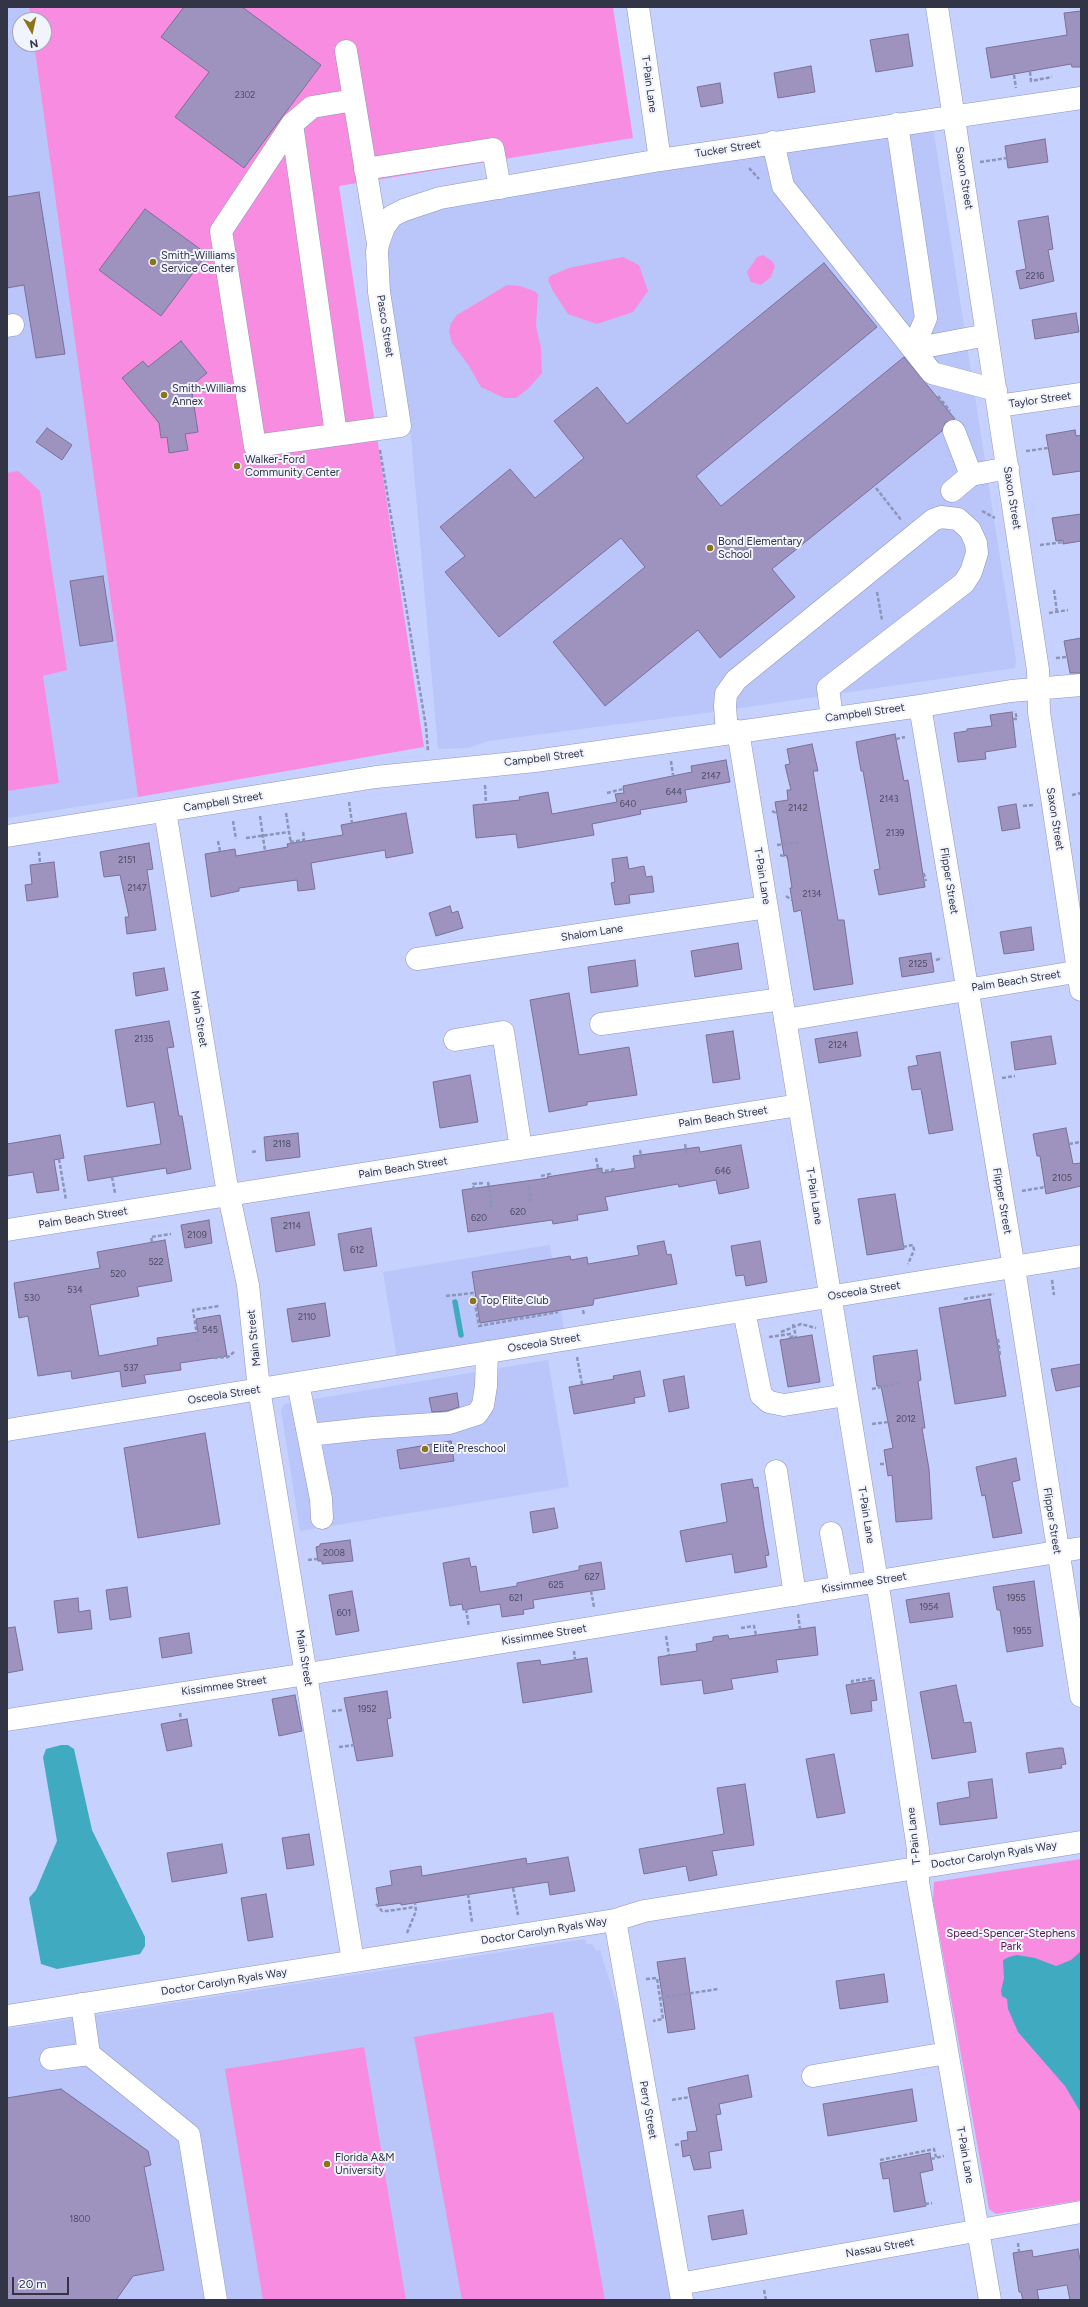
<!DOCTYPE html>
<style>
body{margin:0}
#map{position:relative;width:1088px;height:2307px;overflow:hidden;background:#c6d1fe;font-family:Figtree,sans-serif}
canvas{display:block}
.frame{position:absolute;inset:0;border:8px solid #313546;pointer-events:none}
.north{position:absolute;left:12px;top:12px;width:40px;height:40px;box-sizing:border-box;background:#f1f3fd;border:1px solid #a4a7b4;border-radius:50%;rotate:171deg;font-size:11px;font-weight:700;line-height:16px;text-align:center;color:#313546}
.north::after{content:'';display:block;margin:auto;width:14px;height:18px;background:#8a7518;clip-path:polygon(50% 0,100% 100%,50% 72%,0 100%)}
.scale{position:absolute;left:12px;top:2277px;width:57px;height:18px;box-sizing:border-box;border:2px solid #313546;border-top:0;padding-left:5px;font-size:12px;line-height:14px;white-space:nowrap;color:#313546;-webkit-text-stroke:3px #f1f3fd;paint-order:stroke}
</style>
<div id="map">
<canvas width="1088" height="2307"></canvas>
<div class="frame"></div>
<div class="north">N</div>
<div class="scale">20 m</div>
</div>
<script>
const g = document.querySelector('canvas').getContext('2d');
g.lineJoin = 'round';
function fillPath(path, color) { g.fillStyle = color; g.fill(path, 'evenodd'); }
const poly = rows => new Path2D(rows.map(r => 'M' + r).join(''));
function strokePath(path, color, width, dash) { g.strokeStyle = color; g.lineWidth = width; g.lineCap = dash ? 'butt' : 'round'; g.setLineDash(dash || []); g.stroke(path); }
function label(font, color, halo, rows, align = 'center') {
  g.font = font + ' Figtree,sans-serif'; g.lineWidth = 4; g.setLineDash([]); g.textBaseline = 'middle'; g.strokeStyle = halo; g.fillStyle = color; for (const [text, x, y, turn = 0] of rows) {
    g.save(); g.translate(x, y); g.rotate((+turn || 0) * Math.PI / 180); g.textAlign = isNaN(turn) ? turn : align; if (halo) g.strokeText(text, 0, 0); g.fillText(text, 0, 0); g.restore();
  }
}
const built = poly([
 [7,7,29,7,31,20,20,20,20,44,34,44,138,797,7,818],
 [925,129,934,133,1016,660,1015,668,706,713,488,741,468,748,438,749,411,437,384,260,392,231,401,220,457,204],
 [550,1245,564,1330,397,1358,383,1272],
 [548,1360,569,1487,300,1531,281,1410,284,1404],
 [585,1939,586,1944,592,1944,596,1951,600,1950,624,2027,671,2300,7,2300,7,2029]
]);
const green = poly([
 [29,7,613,7,633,138,339,186,424,747,138,797,34,44,44,44,44,20,31,20],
 [763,255,772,261,775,266,771,277,761,285,751,282,747,272,757,257],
 [623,257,639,265,648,291,633,312,597,324,568,314,553,291,548,280,550,276,569,268],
 [507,285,520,286,534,291,538,294,536,326,541,348,542,373,529,388,516,398,504,398,481,387,469,366,452,343,449,331,451,323,457,315],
 [18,471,40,491,67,670,43,676,59,783,7,791,7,473],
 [1081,1859,1081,2200,996,2214,989,2209,933,1900,934,1882],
 [553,2012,605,2300,462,2300,414,2037],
 [364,2047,406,2300,263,2300,225,2069]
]);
const water = poly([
 [61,1745,68,1745,74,1749,92,1830,145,1937,145,1946,140,1954,57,1969,41,1964,29,1898,36,1890,57,1841,43,1757,46,1749],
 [1081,1951,1081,2113,1065,2086,1018,2032,1008,2009,1007,1999,1002,1996,1001,1991,1004,1978,1003,1960,1009,1957,1017,1955,1035,1958,1056,1966,1071,1960]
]);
const stream = poly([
 [455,1302,461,1335]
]);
const building = poly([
 [184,7,242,7,321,65,244,168,175,117,209,72,161,37,184,7],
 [1081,11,1081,67,1072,67,1071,64,991,78,986,48,1067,35,1064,13,1081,11],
 [908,34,913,66,876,72,870,40,908,34],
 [811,66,815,92,778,98,774,73,811,66],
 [720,83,723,103,701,107,697,87,720,83],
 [1045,139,1048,162,1008,168,1005,146,1045,139],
 [39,192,65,354,36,358,24,285,7,288,7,197,39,192],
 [145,209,207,254,161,316,99,270,145,209],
 [1048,216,1053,249,1048,250,1054,281,1020,289,1016,271,1026,269,1018,221,1048,216],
 [824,263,877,327,696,476,721,506,904,357,955,419,945,423,942,431,772,569,795,597,720,658,698,630,605,706,553,642,645,567,621,538,499,637,445,572,465,556,440,527,510,469,535,498,584,458,554,421,597,387,627,424,824,263],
 [1076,313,1079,332,1035,339,1032,320,1076,313],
 [181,341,207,373,191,386,198,432,185,434,188,450,169,453,167,437,161,438,159,423,122,378,143,361,148,367,181,341],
 [47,428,72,445,62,460,36,442,47,428],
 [1075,430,1076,436,1081,435,1081,471,1053,475,1046,435,1075,430],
 [1081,514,1081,541,1063,544,1063,540,1056,541,1052,518,1081,514],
 [103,576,113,641,80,646,70,581,103,576],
 [1081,638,1081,673,1070,673,1064,641,1081,638],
 [1012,712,1016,747,985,752,986,759,958,762,954,733,967,731,967,729,992,726,990,715,1012,712],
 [895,734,904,781,908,780,925,887,879,895,874,870,880,869,863,771,861,771,856,742,895,734],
 [812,744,818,771,813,771,838,920,844,920,853,984,814,990,801,910,794,912,790,888,792,888,787,855,784,856,775,802,788,800,787,790,791,790,785,765,790,764,787,749,812,744],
 [726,760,730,782,685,790,687,802,640,810,641,814,592,824,594,835,518,848,516,834,476,838,473,805,520,800,519,797,548,792,552,814,617,802,615,794,624,793,623,786,692,772,691,766,726,760],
 [1016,804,1020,828,1002,831,998,807,1016,804],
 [406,813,413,853,386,858,385,850,311,863,315,889,298,891,297,880,239,888,239,891,211,897,205,854,235,849,236,856,288,847,287,844,343,835,341,825,406,813],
 [149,843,153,869,147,870,156,930,127,934,125,917,129,917,120,875,104,877,100,852,149,843],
 [627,857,629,869,644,866,646,877,652,876,654,892,629,895,630,903,615,905,611,883,615,882,612,859,627,857],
 [54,862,58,897,27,901,25,885,32,884,30,865,54,862],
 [450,906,452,913,458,911,463,928,436,936,429,913,450,906],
 [1031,927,1034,950,1004,954,1000,932,1031,927],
 [738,943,742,969,695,977,691,951,738,943],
 [931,953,934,972,902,977,899,958,931,953],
 [635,960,638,986,591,993,588,967,635,960],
 [164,968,168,990,136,996,133,973,164,968],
 [569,993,579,1055,629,1047,637,1095,587,1102,587,1105,549,1112,530,1000,569,993],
 [169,1021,174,1047,167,1048,179,1116,182,1116,191,1169,167,1174,166,1168,88,1181,84,1156,161,1144,154,1102,127,1107,115,1030,169,1021],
 [733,1031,740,1079,713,1083,706,1035,733,1031],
 [857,1032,861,1056,819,1063,815,1039,857,1032],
 [1051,1036,1056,1064,1015,1070,1011,1042,1051,1036],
 [940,1052,953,1130,929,1134,921,1089,912,1090,908,1067,918,1065,916,1056,940,1052],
 [470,1075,478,1122,440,1128,433,1082,470,1075],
 [1066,1128,1073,1164,1081,1163,1081,1186,1046,1194,1040,1156,1037,1156,1033,1134,1066,1128],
 [298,1133,300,1157,266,1161,264,1137,298,1133],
 [60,1135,64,1158,54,1160,59,1190,37,1193,33,1172,7,1176,7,1144,60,1135],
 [741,1145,749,1188,719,1194,716,1180,679,1187,678,1184,605,1197,608,1210,577,1215,578,1220,553,1224,552,1220,468,1232,462,1190,548,1178,547,1177,602,1168,602,1173,635,1168,633,1156,699,1147,700,1152,741,1145],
 [895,1194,904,1249,867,1255,858,1199,895,1194],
 [309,1212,315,1245,276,1252,271,1218,309,1212],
 [209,1220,212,1243,185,1248,181,1225,209,1220],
 [371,1228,377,1266,344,1271,338,1234,371,1228],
 [165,1240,172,1281,137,1287,139,1296,90,1305,99,1356,158,1345,157,1338,198,1332,196,1319,220,1315,227,1356,180,1363,181,1370,144,1375,146,1383,122,1387,120,1371,72,1379,71,1371,38,1376,28,1316,19,1318,14,1283,100,1268,97,1252,165,1240],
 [664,1241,667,1255,671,1254,677,1284,594,1299,593,1305,480,1323,472,1272,570,1256,571,1260,587,1257,588,1264,639,1255,637,1246,664,1241],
 [760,1241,767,1282,746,1286,744,1275,736,1276,731,1246,760,1241],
 [990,1299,1006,1396,955,1404,939,1308,990,1299],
 [325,1303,330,1336,292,1342,287,1309,325,1303],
 [812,1335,820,1382,788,1387,780,1340,812,1335],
 [917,1350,921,1380,918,1381,925,1428,922,1428,929,1469,932,1519,896,1522,892,1475,888,1476,884,1450,893,1448,881,1386,877,1386,873,1356,917,1350],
 [1081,1364,1081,1386,1056,1391,1051,1369,1081,1364],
 [640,1371,645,1396,634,1398,635,1403,574,1414,569,1387,614,1379,613,1376,640,1371],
 [684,1376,689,1408,669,1412,663,1380,684,1376],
 [457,1393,459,1407,447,1411,432,1412,429,1398,457,1393],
 [205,1433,220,1524,138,1538,124,1448,205,1433],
 [451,1441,454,1461,400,1469,397,1450,451,1441],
 [1016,1458,1020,1480,1012,1482,1022,1533,993,1538,985,1495,982,1496,976,1467,1016,1458],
 [752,1479,754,1488,758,1487,764,1528,769,1555,765,1556,767,1567,735,1573,732,1554,686,1562,680,1531,727,1522,721,1484,752,1479],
 [554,1508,558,1528,533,1533,530,1512,554,1508],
 [350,1540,353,1561,322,1564,322,1561,318,1561,316,1547,320,1546,320,1544,350,1540],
 [469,1558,471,1567,476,1566,480,1592,517,1586,517,1583,579,1570,579,1566,601,1562,605,1589,533,1600,534,1608,523,1610,524,1614,502,1617,500,1604,463,1610,462,1604,450,1606,443,1563,469,1558],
 [1034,1581,1043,1646,1007,1652,1000,1610,997,1610,993,1587,1034,1581],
 [127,1587,131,1617,110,1620,106,1590,127,1587],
 [352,1591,359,1631,336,1635,329,1595,352,1591],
 [949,1593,953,1617,910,1623,906,1600,949,1593],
 [78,1598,79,1612,90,1610,92,1629,58,1633,54,1601,78,1598],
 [15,1627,23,1670,7,1673,7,1628,15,1627],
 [815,1627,818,1655,776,1660,778,1672,731,1679,733,1689,704,1694,702,1680,661,1685,658,1657,697,1651,696,1644,713,1641,713,1637,728,1635,729,1639,815,1627],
 [189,1633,192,1653,162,1658,159,1638,189,1633],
 [587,1658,592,1692,523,1703,517,1663,540,1660,541,1665,587,1658],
 [874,1680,877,1700,871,1701,872,1711,851,1714,846,1685,874,1680],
 [956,1685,964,1723,971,1722,976,1752,932,1759,920,1692,956,1685],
 [387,1691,391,1718,387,1719,393,1756,357,1761,344,1698,387,1691],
 [295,1695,302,1731,279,1736,272,1699,295,1695],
 [187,1719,192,1746,167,1751,161,1724,187,1719],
 [1059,1748,1063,1748,1066,1764,1061,1765,1062,1768,1029,1773,1026,1753,1059,1748],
 [834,1754,845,1813,817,1818,806,1759,834,1754],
 [992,1779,997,1818,940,1825,937,1803,970,1797,968,1782,992,1779],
 [745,1784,754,1845,712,1851,717,1875,689,1881,686,1866,644,1874,639,1849,724,1834,717,1788,745,1784],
 [309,1834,314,1865,287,1869,282,1838,309,1834],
 [222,1844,227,1873,172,1882,167,1853,222,1844],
 [568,1857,575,1891,550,1895,548,1882,401,1905,401,1903,379,1906,376,1888,392,1885,390,1871,421,1866,422,1876,526,1858,527,1864,568,1857],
 [266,1894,273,1937,248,1941,241,1898,266,1894],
 [685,1958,695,2029,668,2033,657,1962,685,1958],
 [884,1974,888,2002,840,2009,836,1981,884,1974],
 [748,2075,752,2097,719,2104,721,2114,716,2115,722,2150,709,2152,711,2168,694,2170,690,2155,683,2157,681,2141,688,2140,687,2132,697,2131,688,2088,748,2075],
 [61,2089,148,2151,151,2165,144,2167,164,2270,133,2276,116,2300,7,2300,7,2098,61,2089],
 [912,2089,917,2121,828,2136,823,2104,912,2089],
 [930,2153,933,2170,920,2173,926,2206,894,2212,889,2178,883,2179,880,2163,930,2153],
 [743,2210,747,2234,712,2240,708,2216,743,2210],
 [1078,2249,1081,2264,1081,2300,1070,2300,1067,2285,1037,2290,1039,2300,1023,2300,1021,2292,1019,2292,1013,2253,1032,2250,1033,2257,1078,2249]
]);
const path = poly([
 [1030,72,1031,81,1052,77],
 [1014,75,1016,88],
 [980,162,1007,158],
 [749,168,759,179],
 [938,396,950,411],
 [380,450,426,727,428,751],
 [1026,451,1048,448],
 [876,488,902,521],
 [982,511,995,518],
 [1040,545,1063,542],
 [1054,590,1057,612],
 [877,592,882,620],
 [1049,613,1068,610],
 [1056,658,1067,657],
 [1013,719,1017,719,1015,711],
 [896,739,905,737],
 [671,761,673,775],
 [485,785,486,804],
 [607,793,623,789],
 [1072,795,1081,793],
 [349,802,352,823],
 [1023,806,1033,805],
 [772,811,778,814],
 [286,813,291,844],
 [260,816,265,851],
 [233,821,236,839],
 [246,838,289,832],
 [218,841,220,851],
 [290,842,304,840,303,830],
 [777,845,801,842],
 [39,852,40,863],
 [780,855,787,857],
 [923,874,924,874,926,881],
 [786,896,792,900],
 [936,960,942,958],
 [1002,1078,1015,1076],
 [685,1144,687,1155],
 [1069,1144,1081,1142],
 [640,1150,642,1162],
 [252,1152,258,1151],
 [596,1158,599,1173],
 [59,1159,66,1200],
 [599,1172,616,1169],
 [541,1176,550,1174,550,1176],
 [112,1177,115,1193],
 [488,1182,492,1206,489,1207],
 [474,1190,473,1184,483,1183],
 [1022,1191,1045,1187],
 [529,1201,531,1200,529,1186],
 [152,1242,151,1237,171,1234],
 [897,1248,913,1245,914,1250,908,1264],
 [1052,1280,1054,1295],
 [446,1296,473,1293,479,1326,558,1312],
 [964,1299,994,1294],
 [583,1310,584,1315],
 [793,1324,796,1337],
 [781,1332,801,1324,816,1328],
 [769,1337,790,1334,790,1337,796,1336],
 [998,1339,1000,1355],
 [199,1341,198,1341,193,1310,219,1306],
 [577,1357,582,1384],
 [214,1358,228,1357,234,1352],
 [872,1389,899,1383],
 [872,1424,889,1422],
 [880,1464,886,1464],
 [308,1560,317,1559],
 [591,1591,594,1607],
 [466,1609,469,1627],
 [798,1614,800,1629],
 [741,1628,754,1626,756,1635],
 [666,1636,669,1655],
 [574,1651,575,1660],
 [852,1683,852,1681,872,1678],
 [332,1711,343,1710],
 [180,1713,181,1720],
 [339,1747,354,1745],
 [513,1888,518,1915],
 [468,1894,472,1922],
 [376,1904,382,1911,387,1911,415,1907],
 [407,1933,416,1911,415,1903],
 [646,1979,657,1978,663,2019,653,2021],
 [660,1998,718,1989],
 [672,2100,690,2097],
 [675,2145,681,2144],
 [931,2159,944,2156],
 [880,2160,934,2149,936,2157],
 [925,2204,932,2203],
 [1018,2243,1019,2252],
 [764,2290,766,2300]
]);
const minor = poly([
 [638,7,660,160],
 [937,7,1038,670,1039,712,1081,990],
 [346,51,378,244],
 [354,100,312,107,292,124,221,231,255,446,400,426,379,292,377,252,378,244,384,227,392,216,404,210,440,198,660,160,1081,98],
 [292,124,336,434],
 [897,124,926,318,913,349],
 [773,142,783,186,932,373,996,390],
 [365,169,493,149,500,188],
 [7,326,13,325],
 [913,349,987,335],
 [998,406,1081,394],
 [971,475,1008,468],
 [952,491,971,475,954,431],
 [920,706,1014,1268,1081,1696],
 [738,731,883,1618,918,1849,918,1882,990,2300],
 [727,733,725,706,726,694,736,680,933,520,941,517,958,519,970,530,976,543,977,553,971,572,964,583,828,688,832,718],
 [165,811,226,1182,248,1285,259,1389,353,1961],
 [7,836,376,777,535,761,920,706,1011,691,1081,685],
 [417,959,767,907],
 [785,1020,1081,971],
 [601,1024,782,999],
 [455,1040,503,1032,521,1149],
 [7,1230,799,1105],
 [744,1311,761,1395,769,1402,784,1405,846,1395],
 [298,1383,321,1499,322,1518],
 [7,1430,1081,1256],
 [309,1435,373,1428,449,1423,477,1414,483,1405,486,1386,487,1352],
 [776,1471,795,1595],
 [831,1533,841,1587],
 [7,1720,320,1672,1081,1548],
 [615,1920,682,2300],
 [82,2004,89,2054,189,2135,216,2300],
 [7,2016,615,1920,644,1911,1081,1842],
 [51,2059,89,2054],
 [813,2076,947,2053],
 [679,2284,1081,2212]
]);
const markers = [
 [153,262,4,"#8a7518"],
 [164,395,4,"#8a7518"],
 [237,466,4,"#8a7518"],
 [710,548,4,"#8a7518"],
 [473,1301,4,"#8a7518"],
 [425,1449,4,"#8a7518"],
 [327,2164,4,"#8a7518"]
];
const numberNames = [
 ["2302",245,95],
 ["2216",1035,276],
 ["2147",711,776],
 ["644",674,792],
 ["2143",889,799],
 ["640",628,804],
 ["2142",798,808],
 ["2139",895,833],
 ["2151",127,860],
 ["2147",137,888],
 ["2134",812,894],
 ["2125",918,964],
 ["2135",144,1039],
 ["2124",838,1045],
 ["2118",282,1144],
 ["646",723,1171],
 ["2105",1062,1178],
 ["620",518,1212],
 ["620",479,1218],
 ["2114",292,1226],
 ["2109",197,1235],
 ["612",357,1250],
 ["522",156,1262],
 ["520",118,1274],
 ["534",75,1290],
 ["530",32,1298],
 ["2110",307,1317],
 ["545",210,1330],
 ["537",131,1368],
 ["2012",906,1419],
 ["2008",334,1553],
 ["627",592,1577],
 ["625",556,1585],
 ["621",516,1598],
 ["1955",1016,1598],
 ["1954",929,1607],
 ["601",344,1613],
 ["1955",1022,1631],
 ["1952",367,1709],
 ["1800",80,2219]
];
const streetNames = [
 ["T-Pain Lane",649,84,82],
 ["Tucker Street",728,149,-9],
 ["Saxon Street",964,178,81],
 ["Pasco Street",385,326,81],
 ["Taylor Street",1040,400,-8],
 ["Saxon Street",1012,498,81],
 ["Campbell Street",865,713,-8],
 ["Campbell Street",544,758,-7],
 ["Campbell Street",223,802,-9],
 ["Saxon Street",1055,819,81],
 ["T-Pain Lane",762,876,81],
 ["Flipper Street",949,881,81],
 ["Shalom Lane",592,933,-9],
 ["Palm Beach Street",1016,981,-9],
 ["Main Street",199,1019,81],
 ["Palm Beach Street",723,1117,-9],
 ["Palm Beach Street",403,1168,-9],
 ["T-Pain Lane",814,1196,81],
 ["Flipper Street",1002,1201,80],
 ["Palm Beach Street",83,1218,-9],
 ["Osceola Street",864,1291,-9],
 ["Main Street",254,1338,-96],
 ["Osceola Street",544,1343,-9],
 ["Osceola Street",224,1395,-9],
 ["T-Pain Lane",866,1515,81],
 ["Flipper Street",1052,1521,81],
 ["Kissimmee Street",864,1583,-9],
 ["Kissimmee Street",544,1635,-9],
 ["Main Street",304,1658,81],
 ["Kissimmee Street",224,1686,-8],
 ["T-Pain Lane",914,1836,-96],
 ["Doctor Carolyn Ryals Way",994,1855,-9],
 ["Doctor Carolyn Ryals Way",544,1931,-9],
 ["Doctor Carolyn Ryals Way",224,1982,-9],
 ["Perry Street",648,2110,80],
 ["T-Pain Lane",965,2155,80],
 ["Nassau Street",880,2248,-10]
];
const poiNames = [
 ["Smith-Williams",161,256],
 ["Service Center",161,269],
 ["Smith-Williams",172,389],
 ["Annex",172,402],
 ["Walker-Ford",245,460],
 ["Community Center",245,473],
 ["Bond Elementary",718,542],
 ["School",718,555],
 ["Top Flite Club",481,1301],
 ["Elite Preschool",433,1449],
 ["Florida A&M",335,2158],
 ["University",335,2171]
];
const parkNames = [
 ["Speed-Spencer-Stephens",1011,1934],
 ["Park",1011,1947]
];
fillPath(built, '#bac6f9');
fillPath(green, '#f78ce1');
fillPath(water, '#40aac1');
strokePath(stream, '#40aac1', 5.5);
fillPath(building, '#9d93be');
strokePath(building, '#7a709a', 1);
strokePath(minor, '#8d96c1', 23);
strokePath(path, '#8c95b7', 2.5, [4, 2]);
strokePath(minor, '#fff', 22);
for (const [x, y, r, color] of markers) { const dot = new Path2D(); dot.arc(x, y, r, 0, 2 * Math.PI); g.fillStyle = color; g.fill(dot); strokePath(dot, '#f1f3fd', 1.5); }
label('9px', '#4c4c64', null, numberNames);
label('11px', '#313546', '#f1f3fd', streetNames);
label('11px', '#313546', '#f1f3fd', poiNames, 'left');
label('11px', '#58164e', '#f1f3fd', parkNames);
</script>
